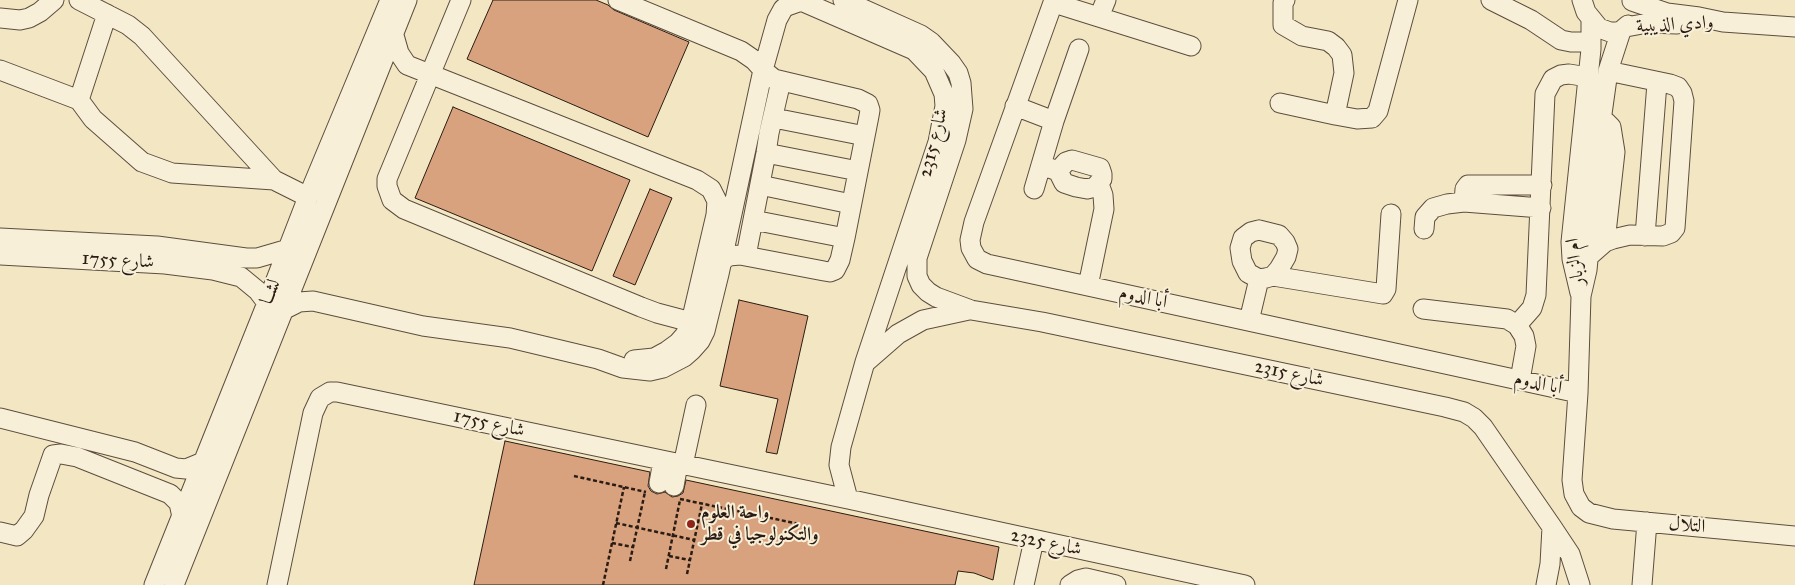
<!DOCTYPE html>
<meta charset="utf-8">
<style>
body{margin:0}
canvas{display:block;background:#f3e6c3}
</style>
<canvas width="1795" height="585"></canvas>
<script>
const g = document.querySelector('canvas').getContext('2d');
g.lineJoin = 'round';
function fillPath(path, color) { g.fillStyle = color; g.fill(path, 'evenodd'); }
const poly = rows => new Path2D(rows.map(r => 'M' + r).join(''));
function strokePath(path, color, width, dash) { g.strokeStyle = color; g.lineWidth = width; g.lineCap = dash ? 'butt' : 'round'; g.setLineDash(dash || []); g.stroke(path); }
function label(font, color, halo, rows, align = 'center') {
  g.font = font + ' "IM FELL Great Primer",Amiri,serif'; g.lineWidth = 4; g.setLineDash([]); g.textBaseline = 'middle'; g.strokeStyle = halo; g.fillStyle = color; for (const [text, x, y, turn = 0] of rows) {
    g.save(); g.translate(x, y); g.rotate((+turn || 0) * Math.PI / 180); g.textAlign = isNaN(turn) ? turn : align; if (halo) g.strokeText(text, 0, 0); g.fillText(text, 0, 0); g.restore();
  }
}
const building = poly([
 [493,0,596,0,608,5,614,10,689,42,648,137,467,59,493,0],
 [453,107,630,180,592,271,415,198,453,107],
 [650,189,672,198,635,285,613,276,650,189],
 [739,300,808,316,777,454,766,452,778,399,720,386,739,300],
 [505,441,650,472,648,486,651,491,657,494,665,492,672,497,678,496,683,493,686,480,999,547,993,580,974,573,958,571,955,585,474,585,505,441]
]);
const path = poly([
 [574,476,646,492],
 [680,499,799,524],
 [616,523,694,540],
 [612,543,633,547],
 [669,556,689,560],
 [630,561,645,492],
 [666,569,680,500],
 [687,574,702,504],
 [603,585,624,487]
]);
const minor = poly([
 [79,0,128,25,142,36,274,180],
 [461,0,387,179,387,186,392,200,404,209,641,307,657,313,691,322],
 [618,0,741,51,754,60,763,70,774,79,858,99,868,104,870,110,869,116,845,238,840,260,835,270,830,272,824,271,740,255,729,256,722,261],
 [799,0,914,50,934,71,944,94,945,106,938,142,865,362,841,447,839,465,848,499],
 [843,0,921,35,931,42,951,63,958,73,961,83,963,109,956,140,917,258,917,276,921,285,928,292,936,297,971,310,1042,322,1445,407,1464,412,1474,418,1483,427,1552,527,1570,554,1580,585],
 [1054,0,974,222,970,240,971,248,977,259,987,264,1578,393],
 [1285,0,1283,3,1283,25,1302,36,1328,41,1336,47,1342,55,1344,73,1335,115,1357,119,1372,118,1378,111,1408,0],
 [1491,0,1531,20,1561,40,1571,42,1591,42],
 [1582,0,1586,12,1599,28,1610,32,1615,32,1621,31,1628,25],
 [1632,1,1667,13,1699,17,1723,22,1795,27],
 [1054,3,1191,46],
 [1099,17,1106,0],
 [0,18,20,20,29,18,40,12,54,0],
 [1626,27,1648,23,1677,24],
 [1621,31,1608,71,1601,121,1587,270,1581,296,1578,393,1572,480,1574,494,1581,507,1589,513,1613,519,1795,536],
 [393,32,399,53,407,65,697,180,711,189,717,201,716,215,691,322,685,335,678,343,667,351,654,358,634,360],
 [0,70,79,100,93,119,142,162,172,173,274,180,308,197],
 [79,100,107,14],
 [1280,103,1335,115],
 [1015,106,1054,121,1034,189],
 [774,118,865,136],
 [1054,121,1079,49],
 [1601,121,1606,122,1611,127,1615,152,1605,242],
 [766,153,858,171],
 [1041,165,1058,171,1064,183,1076,187,1087,189,1095,187,1102,179,1102,174,1100,168,1072,160,1066,162,1058,171],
 [760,185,851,204],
 [1464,202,1465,189,1468,185,1542,185],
 [753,220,845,238],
 [1424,229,1425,217,1433,208,1447,204,1464,202,1541,208],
 [1259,230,1279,235,1285,242,1288,249,1286,257,1279,269,1273,276,1266,278,1259,279,1248,273,1242,261,1240,248,1243,238,1251,232,1259,230],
 [1645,236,1657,83],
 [0,238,157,246,246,258,257,258,288,249],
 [0,255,165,264,213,270,241,277,258,291,267,303,283,310,299,302,313,301,423,326,510,338,598,359,623,368,650,371,663,368,684,357,692,350,700,341,705,331,719,274,763,70,777,20,783,9,787,6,801,1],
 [746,256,766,153,769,133,781,81],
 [1589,256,1605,242,1613,239,1630,235,1663,236,1671,233,1675,228,1684,101,1682,93,1678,87,1670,84,1608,71],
 [1273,276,1383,294,1386,289,1391,214],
 [1088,286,1104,209,1103,195,1099,184],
 [1580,293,1572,259,1571,242,1591,49,1591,19],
 [1423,309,1507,319,1517,325,1524,336,1526,346,1520,380],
 [1249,321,1259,279],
 [1517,325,1532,308,1536,295,1545,94,1553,79,1561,75,1569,74,1588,77],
 [867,361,898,334,923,320,969,310],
 [0,418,135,452,176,468,186,469,203,462],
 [683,465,696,405],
 [659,483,663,461],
 [674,486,678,464],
 [0,532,17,536,24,530,34,516,39,495,53,455,61,454,77,457,170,494,179,503,182,517],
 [154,585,267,303,308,197,390,0],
 [174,585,407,0],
 [277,585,313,413,320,398,330,392,337,392,848,499,1245,585],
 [1024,585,1034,540],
 [1070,585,1078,580,1086,578,1116,585],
 [1546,585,1550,564,1552,527],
 [1642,585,1647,522]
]);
const markers = [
 [691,524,5,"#8f2418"]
];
const streetNames = [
 ["وادي الذيبية",1675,25,-3],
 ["شارع 2315",934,143,-76],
 ["شارع 1755",118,261,3],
 ["ام الزبار",1576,262,-97],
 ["لشــا",271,292,-69],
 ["أبا الدوم",1143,298,12],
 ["شارع 2315",1289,374,12],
 ["أبا الدوم",1538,384,12],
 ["شارع 1755",489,424,12],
 ["التلال",1687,526,5],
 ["شارع 2325",1046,543,12]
];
const poiNames = [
 ["واحة العلوم",701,513],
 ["والتكنولوجيا في قطر",701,535]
];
fillPath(building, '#d9a27e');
strokePath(building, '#2b1c13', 1);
strokePath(minor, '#5d4e3f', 21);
strokePath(path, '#2b1c13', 2.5, [4, 2.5]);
strokePath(minor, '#f7efd8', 19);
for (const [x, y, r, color] of markers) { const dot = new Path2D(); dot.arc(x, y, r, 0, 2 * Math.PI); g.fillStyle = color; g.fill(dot); strokePath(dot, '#f7efd8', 2); }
label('19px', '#2b1c13', '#f7efd8', streetNames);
label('bold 19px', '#2b1c13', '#f7efd8', poiNames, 'left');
</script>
